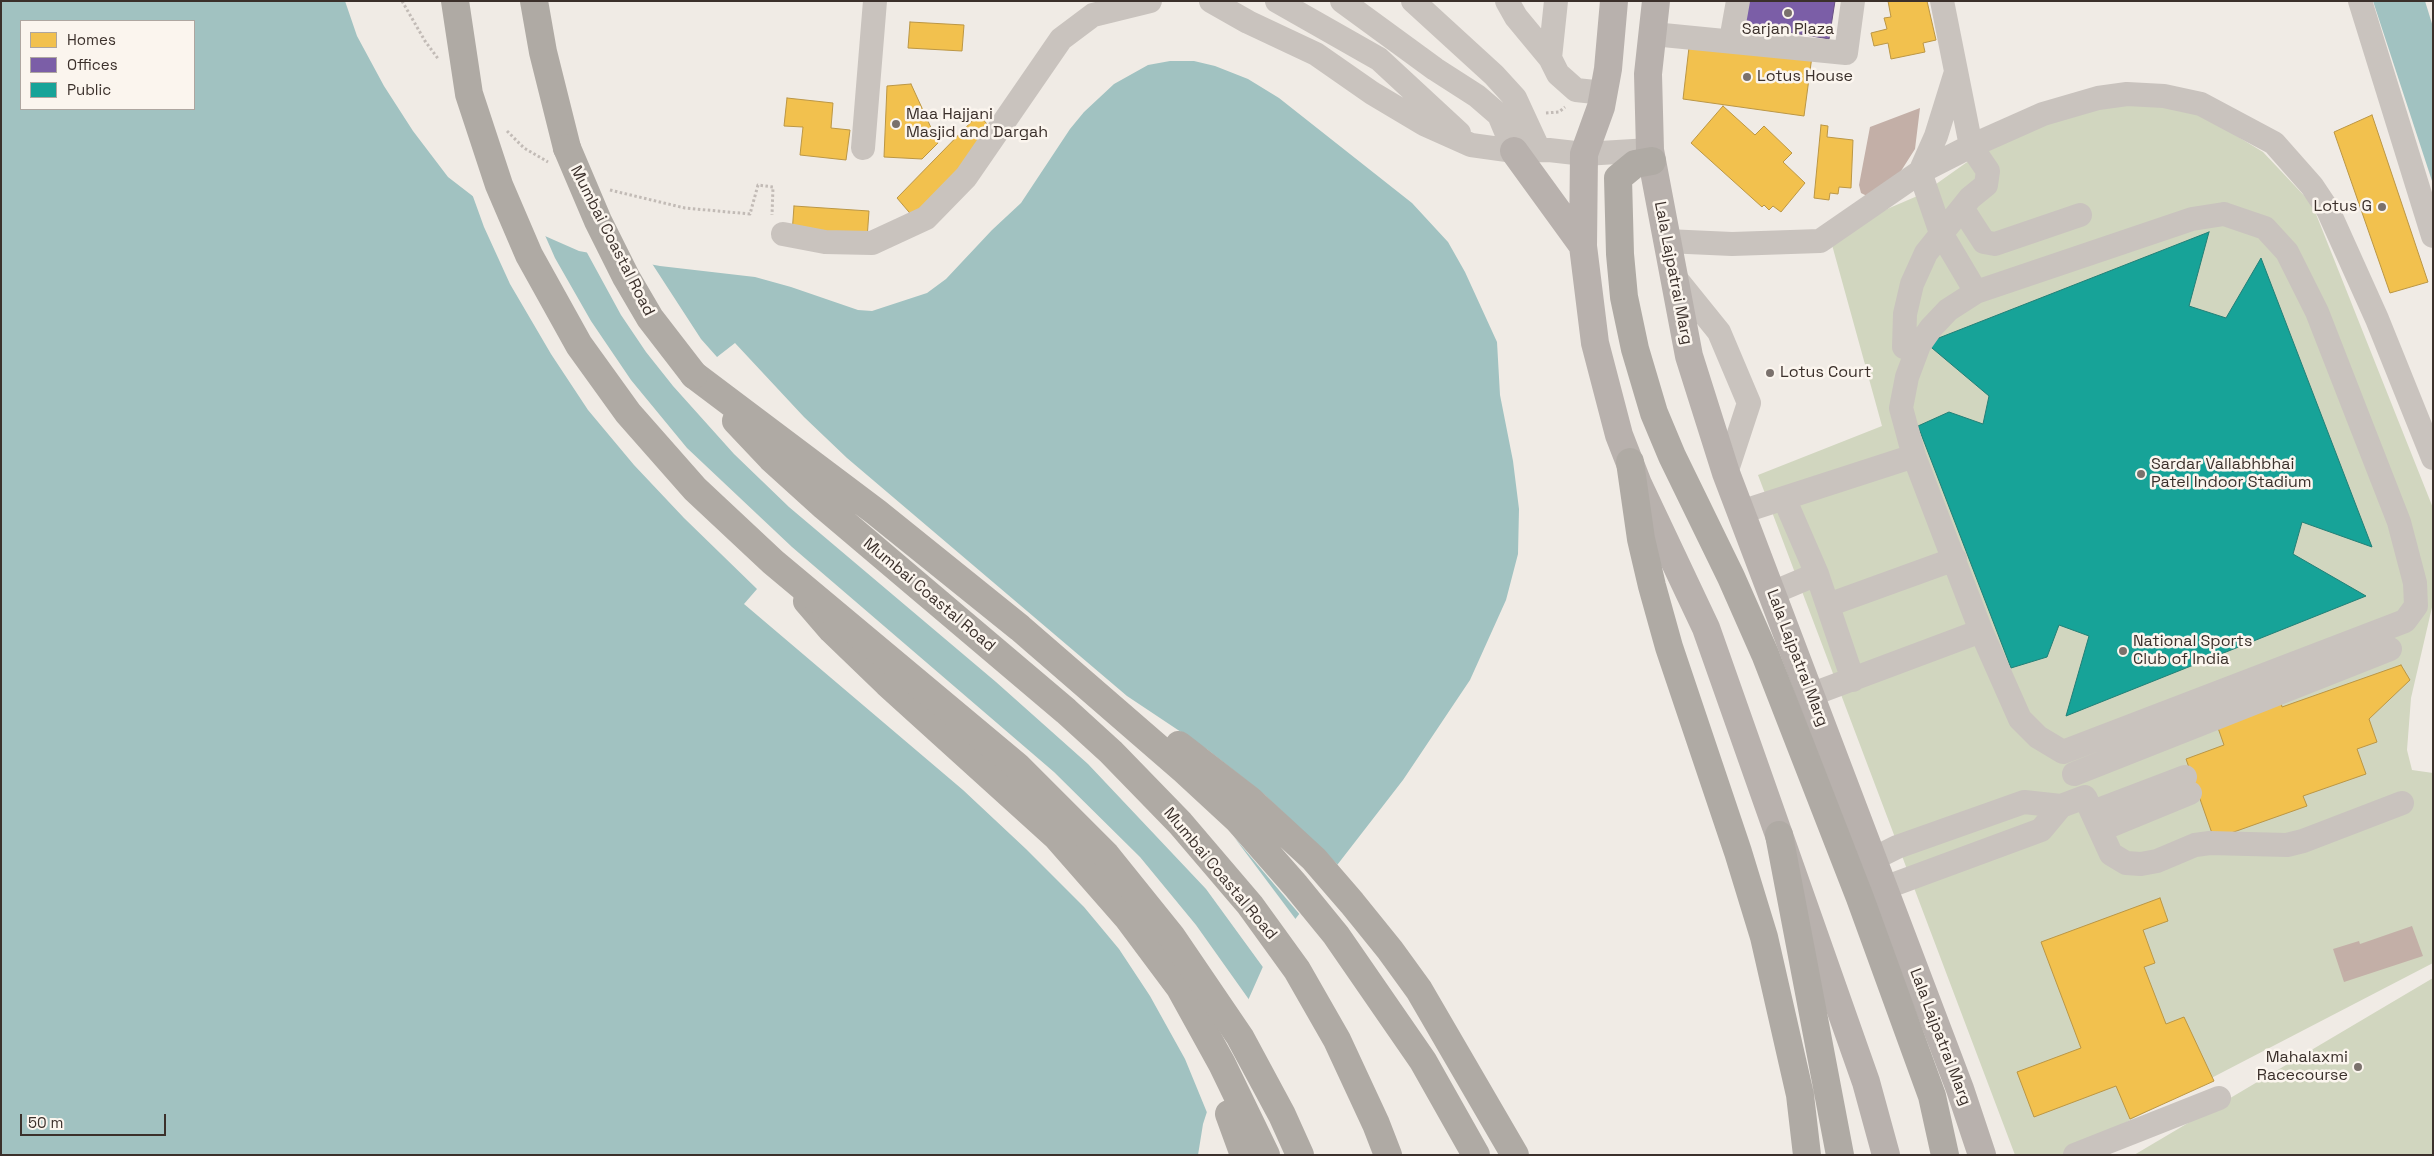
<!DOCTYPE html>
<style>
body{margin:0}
#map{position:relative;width:2434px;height:1156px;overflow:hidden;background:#f0ebe5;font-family:"Space Grotesk",sans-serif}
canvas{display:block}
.frame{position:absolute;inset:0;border:2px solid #3b302b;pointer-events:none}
.legend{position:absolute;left:20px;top:20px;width:175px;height:90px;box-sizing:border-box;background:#fbf5ee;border:1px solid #aea6a0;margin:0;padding:6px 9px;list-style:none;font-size:15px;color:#3b302b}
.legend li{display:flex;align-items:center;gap:10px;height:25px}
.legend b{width:25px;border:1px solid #aea6a0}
.scale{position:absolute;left:20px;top:1114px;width:146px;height:22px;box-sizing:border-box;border:2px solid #3b302b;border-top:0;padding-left:6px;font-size:15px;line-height:18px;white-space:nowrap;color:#3b302b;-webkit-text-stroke:4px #fbf5ee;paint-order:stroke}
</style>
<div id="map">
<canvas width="2434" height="1156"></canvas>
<div class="frame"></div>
<ul class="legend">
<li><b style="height:14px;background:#f2c14e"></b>Homes</li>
<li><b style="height:14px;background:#7b5ea7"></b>Offices</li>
<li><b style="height:14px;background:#17a398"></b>Public</li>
</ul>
<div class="scale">50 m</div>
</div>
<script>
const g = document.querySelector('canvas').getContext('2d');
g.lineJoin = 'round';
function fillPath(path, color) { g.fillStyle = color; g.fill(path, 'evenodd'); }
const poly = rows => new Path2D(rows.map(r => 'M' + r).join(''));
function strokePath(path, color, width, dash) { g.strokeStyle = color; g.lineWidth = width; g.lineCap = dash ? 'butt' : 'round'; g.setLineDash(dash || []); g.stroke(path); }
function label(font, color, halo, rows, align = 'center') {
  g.font = font + ' "Space Grotesk",sans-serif'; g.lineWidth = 5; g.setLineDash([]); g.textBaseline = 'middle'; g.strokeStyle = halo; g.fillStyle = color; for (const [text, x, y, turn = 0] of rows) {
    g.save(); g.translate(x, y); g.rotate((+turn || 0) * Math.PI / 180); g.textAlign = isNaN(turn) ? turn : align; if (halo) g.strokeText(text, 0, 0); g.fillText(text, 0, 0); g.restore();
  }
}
const green = poly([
 [2091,95,2176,99,2263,152,2312,204,2433,508,2433,603,2411,698,2407,750,2412,770,2433,773,2433,963,2063,1155,2015,1155,1758,475,1882,426,1829,234,1922,194,2018,126],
 [2433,978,2433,1155,2134,1155]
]);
const water = poly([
 [1,1,345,1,357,36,384,86,413,131,448,177,483,204,529,229,579,251,660,266,755,277,791,287,858,310,872,311,927,293,946,279,992,230,1021,203,1070,129,1084,112,1114,84,1148,65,1170,61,1194,61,1215,66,1248,79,1279,98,1412,203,1448,242,1465,272,1497,342,1500,395,1513,461,1519,509,1518,554,1506,600,1470,680,1403,780,1269,953,1230,1041,1203,1124,1198,1155,1,1155],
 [21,21,194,21,194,109,21,109],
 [2373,1,2425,1,2433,27,2433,184]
]);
const pier = poly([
 [471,191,485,202,544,233,555,258,591,321,631,380,687,448,792,547,1054,772,1140,857,1196,925,1250,1001,1232,1041,1208,1115,1185,1059,1150,996,1119,949,1084,907,1026,849,963,790,744,604,757,589,684,518,634,465,588,410,551,354,510,284,484,227],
 [585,249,651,262,701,339,717,357,735,343,804,417,847,458,1127,696,1208,750,1265,795,1339,866,1301,916,1234,837,1297,921,1272,954,1265,970,1206,889,1088,764,996,682,789,507,734,454,673,386,646,352,621,315]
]);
const homes = poly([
 [1888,1,1927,1,1936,40,1923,43,1925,52,1891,59,1888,43,1874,46,1871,33,1887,29,1884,18,1891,17,1888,1],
 [910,22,964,25,962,51,908,48,910,22],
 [1690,39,1812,56,1804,116,1683,99,1690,39],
 [911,84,938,143,922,159,884,157,887,86,911,84],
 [787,98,833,103,831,128,850,130,846,160,800,155,803,127,784,126,787,98],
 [1723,106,1755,135,1764,126,1792,153,1783,162,1805,183,1781,212,1773,206,1769,210,1764,205,1762,207,1691,143,1723,106],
 [979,114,994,133,914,218,897,198,979,114],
 [2372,115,2428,282,2390,293,2334,132,2372,115],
 [1821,125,1828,126,1827,137,1853,140,1851,188,1839,187,1838,194,1830,193,1829,200,1814,198,1821,125],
 [794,206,869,211,867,239,792,234,794,206],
 [2401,665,2410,680,2369,719,2377,742,2357,749,2366,774,2303,796,2307,806,2214,839,2186,759,2224,745,2217,725,2281,703,2282,707,2401,665],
 [2160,898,2168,921,2143,930,2155,963,2144,967,2166,1024,2184,1017,2214,1081,2130,1119,2116,1086,2034,1117,2017,1072,2081,1048,2041,942,2160,898]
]);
const offices = poly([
 [1746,1,1835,1,1829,39,1742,24,1746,1]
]);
const public = poly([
 [2209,232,2189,306,2226,318,2261,258,2372,547,2302,522,2293,554,2366,596,2066,716,2089,636,2059,625,2047,657,2011,668,1918,426,1949,412,1983,424,1989,396,1926,343,2209,232]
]);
const building = poly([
 [1920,108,1915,149,1901,171,1881,189,1867,196,1861,193,1859,185,1870,127],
 [2412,926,2423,956,2344,982,2333,949,2359,941,2360,944]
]);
const path = poly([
 [402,1,425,41,439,60],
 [1546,113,1559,112,1565,107],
 [507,131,524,148,548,162],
 [610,190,685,208,750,214,758,185,773,187,772,215]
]);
const minor = poly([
 [1211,1,1248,22,1316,54,1372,93,1424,124,1471,145,1514,151,1549,150,1584,154,1650,150],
 [1277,1,1379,59,1459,133],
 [1342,1,1435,69,1477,96,1499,115,1514,151],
 [1413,1,1494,75,1515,98,1539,150],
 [1507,1,1516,17,1550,58],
 [1556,1,1550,58,1558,74,1576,90,1604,93],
 [2360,1,2433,236],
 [1653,34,1846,53,1853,1],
 [1731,40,1738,1],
 [1955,75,1936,136,1920,172,1941,233,1976,292],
 [863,148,875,1],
 [1962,208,1984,242,1995,244,2080,215],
 [2224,214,2265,228,2287,252,2317,312,2399,522,2415,583,2416,606,2405,621,2063,752,2038,737,2020,719,1981,631,1914,456,1901,408,1907,377,1919,345,1931,328,1948,310,1976,292,2192,219,2224,214],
 [783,234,825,242,872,243,926,218,966,177,1061,39,1093,15,1150,1],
 [1666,241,1732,244,1820,241,1920,172,1971,146,1942,1],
 [1673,275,1719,332,1749,403,1726,473],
 [1904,347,1905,314,1912,284,1926,253,1970,198,1986,185,1988,171,1971,146,2043,114,2098,98,2127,94,2164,96,2201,104,2274,143,2312,186,2328,210,2377,319,2433,458],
 [1784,498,1817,574,1853,680],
 [1741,512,1914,456],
 [1772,593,1817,574],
 [1828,605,1955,559],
 [1810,695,1981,631],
 [2074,774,2390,649],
 [2093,812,2185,777],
 [2100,830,2190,793],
 [1873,859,1897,847,2024,802,2061,806,2085,797,2111,854,2126,863,2141,864,2157,861,2195,845,2210,843,2287,845,2303,841,2402,803],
 [1884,888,2041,830,2061,806],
 [2075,1155,2219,1098]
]);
const major = poly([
 [1614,1,1608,69,1601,107,1584,154,1583,246,1595,343,1619,435,1638,484,1706,628,1866,1082,1886,1155],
 [1656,1,1648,74,1650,150,1689,356,1726,473,1960,1089,1982,1155],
 [1514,151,1583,246]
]);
const highway = poly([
 [534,1,543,52,567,148],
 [1652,161,1635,164,1618,178,1620,254,1624,297,1635,349,1654,413,1672,456,1731,577,1765,654,1860,898,1932,1096,1945,1155],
 [694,375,876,512,1020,628,1185,771,1238,820,1296,886,1336,935,1423,1061,1476,1155],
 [736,421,771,458,824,506,1066,711,1111,752,1180,823,1250,905,1297,970,1337,1040,1376,1124,1388,1155],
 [1630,462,1641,539,1652,586,1669,647,1738,852,1764,937,1800,1095,1807,1155],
 [807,601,832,630,887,683,1056,836,1127,917,1180,988,1222,1064,1266,1155],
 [1179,745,1250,800,1314,859,1352,903,1390,950,1419,990,1515,1155],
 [1779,835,1840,1155],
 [1229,1114,1244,1155]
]);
const highwayBridge = poly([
 [455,1,469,94,499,185,529,255,579,345,628,413,695,489,773,562,1017,766,1106,855,1172,937,1240,1037,1282,1115,1300,1155],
 [567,148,598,221,626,277,650,318,694,375]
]);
const markers = [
 [1788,13,5,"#7a716c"],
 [1747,77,5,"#7a716c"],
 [896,124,5,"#7a716c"],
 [2382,207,5,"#7a716c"],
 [1770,373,5,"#7a716c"],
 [2141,474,5,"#7a716c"],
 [2123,651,5,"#7a716c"],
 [2358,1067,5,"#7a716c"]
];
const poiNames = [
 ["Sarjan Plaza",1788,30,"center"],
 ["Lotus House",1757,77],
 ["Maa Hajjani",906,115],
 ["Masjid and Dargah",906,133],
 ["Lotus G",2372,207,"right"],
 ["Lotus Court",1780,373],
 ["Sardar Vallabhbhai",2151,465],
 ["Patel Indoor Stadium",2151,483],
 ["National Sports",2133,642],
 ["Club of India",2133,660],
 ["Mahalaxmi",2348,1058,"right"],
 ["Racecourse",2348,1076,"right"]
];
const streetNames = [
 ["Mumbai Coastal Road",612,241,63],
 ["Lala Lajpatrai Marg",1673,273,79],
 ["Mumbai Coastal Road",929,595,40],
 ["Lala Lajpatrai Marg",1797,658,69],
 ["Mumbai Coastal Road",1220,874,50],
 ["Lala Lajpatrai Marg",1940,1037,69]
];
fillPath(green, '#d1d6bf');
fillPath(water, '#a1c2c1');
fillPath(pier, '#f0ebe5');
fillPath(homes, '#f2c14e');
strokePath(homes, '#bb9644', 1);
fillPath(offices, '#7b5ea7');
strokePath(offices, '#685082', 1);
fillPath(public, '#17a398');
strokePath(public, '#228077', 1);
fillPath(building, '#c3afa7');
strokePath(path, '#c2bbb6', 3, [2.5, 2.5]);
strokePath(minor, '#c9c3be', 24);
strokePath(major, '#b8b1ad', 28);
strokePath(highway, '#afaaa4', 28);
strokePath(highwayBridge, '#afaaa4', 28);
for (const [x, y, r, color] of markers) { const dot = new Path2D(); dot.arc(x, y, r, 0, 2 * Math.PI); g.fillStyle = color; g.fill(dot); strokePath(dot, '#fbf5ee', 2); }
label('16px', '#3b302b', '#fbf5ee', poiNames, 'left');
label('16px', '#3b302b', '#fbf5ee', streetNames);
</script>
